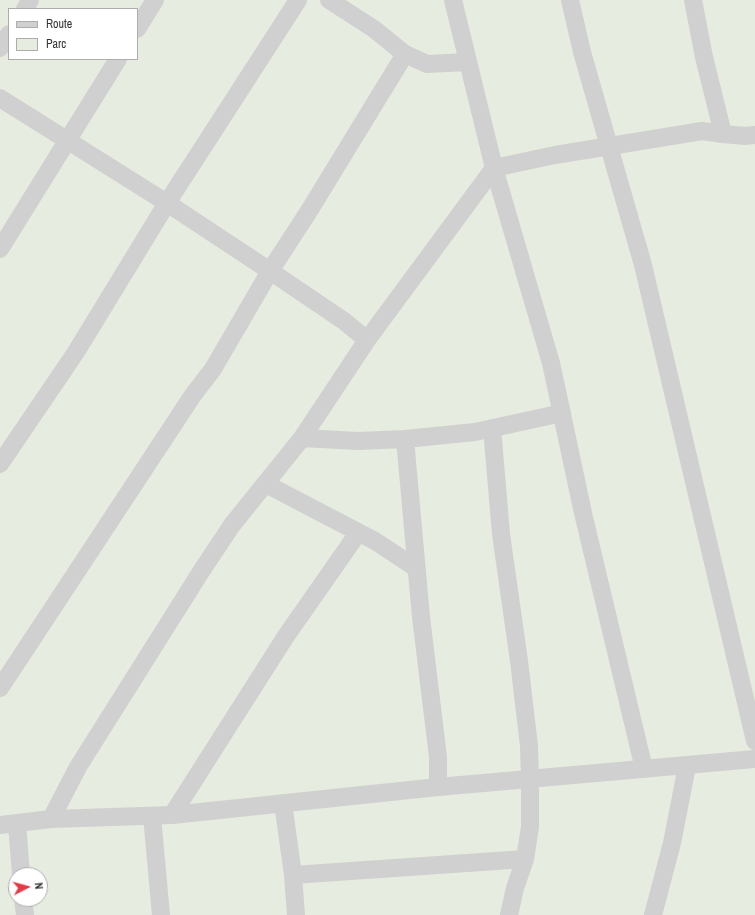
<!DOCTYPE html>
<style>
body{margin:0}
#map{position:relative;width:755px;height:915px;overflow:hidden;background:#fff;font-family:"Archivo Narrow",sans-serif}
canvas{display:block}
.legend{position:absolute;left:8px;top:8px;width:130px;height:52px;box-sizing:border-box;background:#fff;border:1px solid #adadad;margin:0;padding:5px 7px;list-style:none;font-size:12px;color:#333}
.legend li{display:flex;align-items:center;gap:8px;height:20px}
.legend b{width:20px;border:1px solid #adadad}
.north{position:absolute;left:8px;top:867px;width:40px;height:40px;box-sizing:border-box;background:#fff;border:1px solid #adadad;border-radius:50%;rotate:84deg;font-size:11px;font-weight:700;line-height:16px;text-align:center;color:#333}
.north::after{content:'';display:block;margin:auto;width:14px;height:18px;background:#e63946;clip-path:polygon(50% 0,100% 100%,50% 72%,0 100%)}
</style>
<div id="map">
<canvas width="755" height="915"></canvas>
<ul class="legend">
<li><b style="height:5px;background:#d0d0d0"></b>Route</li>
<li><b style="height:11px;background:#e6ecdf"></b>Parc</li>
</ul>
<div class="north">N</div>
</div>
<script>
const g = document.querySelector('canvas').getContext('2d');
g.lineJoin = 'round';
function fillPath(path, color) { g.fillStyle = color; g.fill(path, 'evenodd'); }
const poly = rows => new Path2D(rows.map(r => 'M' + r).join(''));
function strokePath(path, color, width, dash) { g.strokeStyle = color; g.lineWidth = width; g.lineCap = dash ? 'butt' : 'round'; g.setLineDash(dash || []); g.stroke(path); }
const green = poly([
 [0,0,755,0,755,915,0,915],
 [9,9,137,9,137,59,9,59],
 [16,875,40,875,40,899,16,899]
]);
const minor = poly([
 [453,0,494,168,551,363,583,513,644,769],
 [570,0,582,52,643,265,755,741],
 [25,9,30,0],
 [137,29,155,0],
 [0,48,9,34],
 [405,54,427,64,468,62],
 [0,98,167,203,270,271,344,321,367,340],
 [723,134,745,136,755,135],
 [0,249,118,59],
 [492,428,501,534,519,661,529,746,530,779,530,827,525,859,515,888,509,915],
 [302,438,358,441,405,439,475,432,562,413],
 [405,439,421,617,438,757,438,787],
 [0,464,76,352,167,203,298,0],
 [266,484,375,541,416,568],
 [0,688,193,395,213,369,270,271,309,211,405,54,374,29,329,0],
 [283,803,293,875,296,915],
 [172,815,286,636,358,533],
 [152,816,161,915],
 [51,819,78,767,202,570,232,525,302,438,367,340,494,168,555,155,702,131,723,134,704,57,693,0],
 [17,823,21,875],
 [0,825,51,819,172,815,438,787,755,759],
 [293,875,525,859],
 [23,899,25,915],
 [653,915,672,843,687,766]
]);
fillPath(green, '#e6ecdf');
strokePath(minor, '#d0d0d0', 18);
</script>
